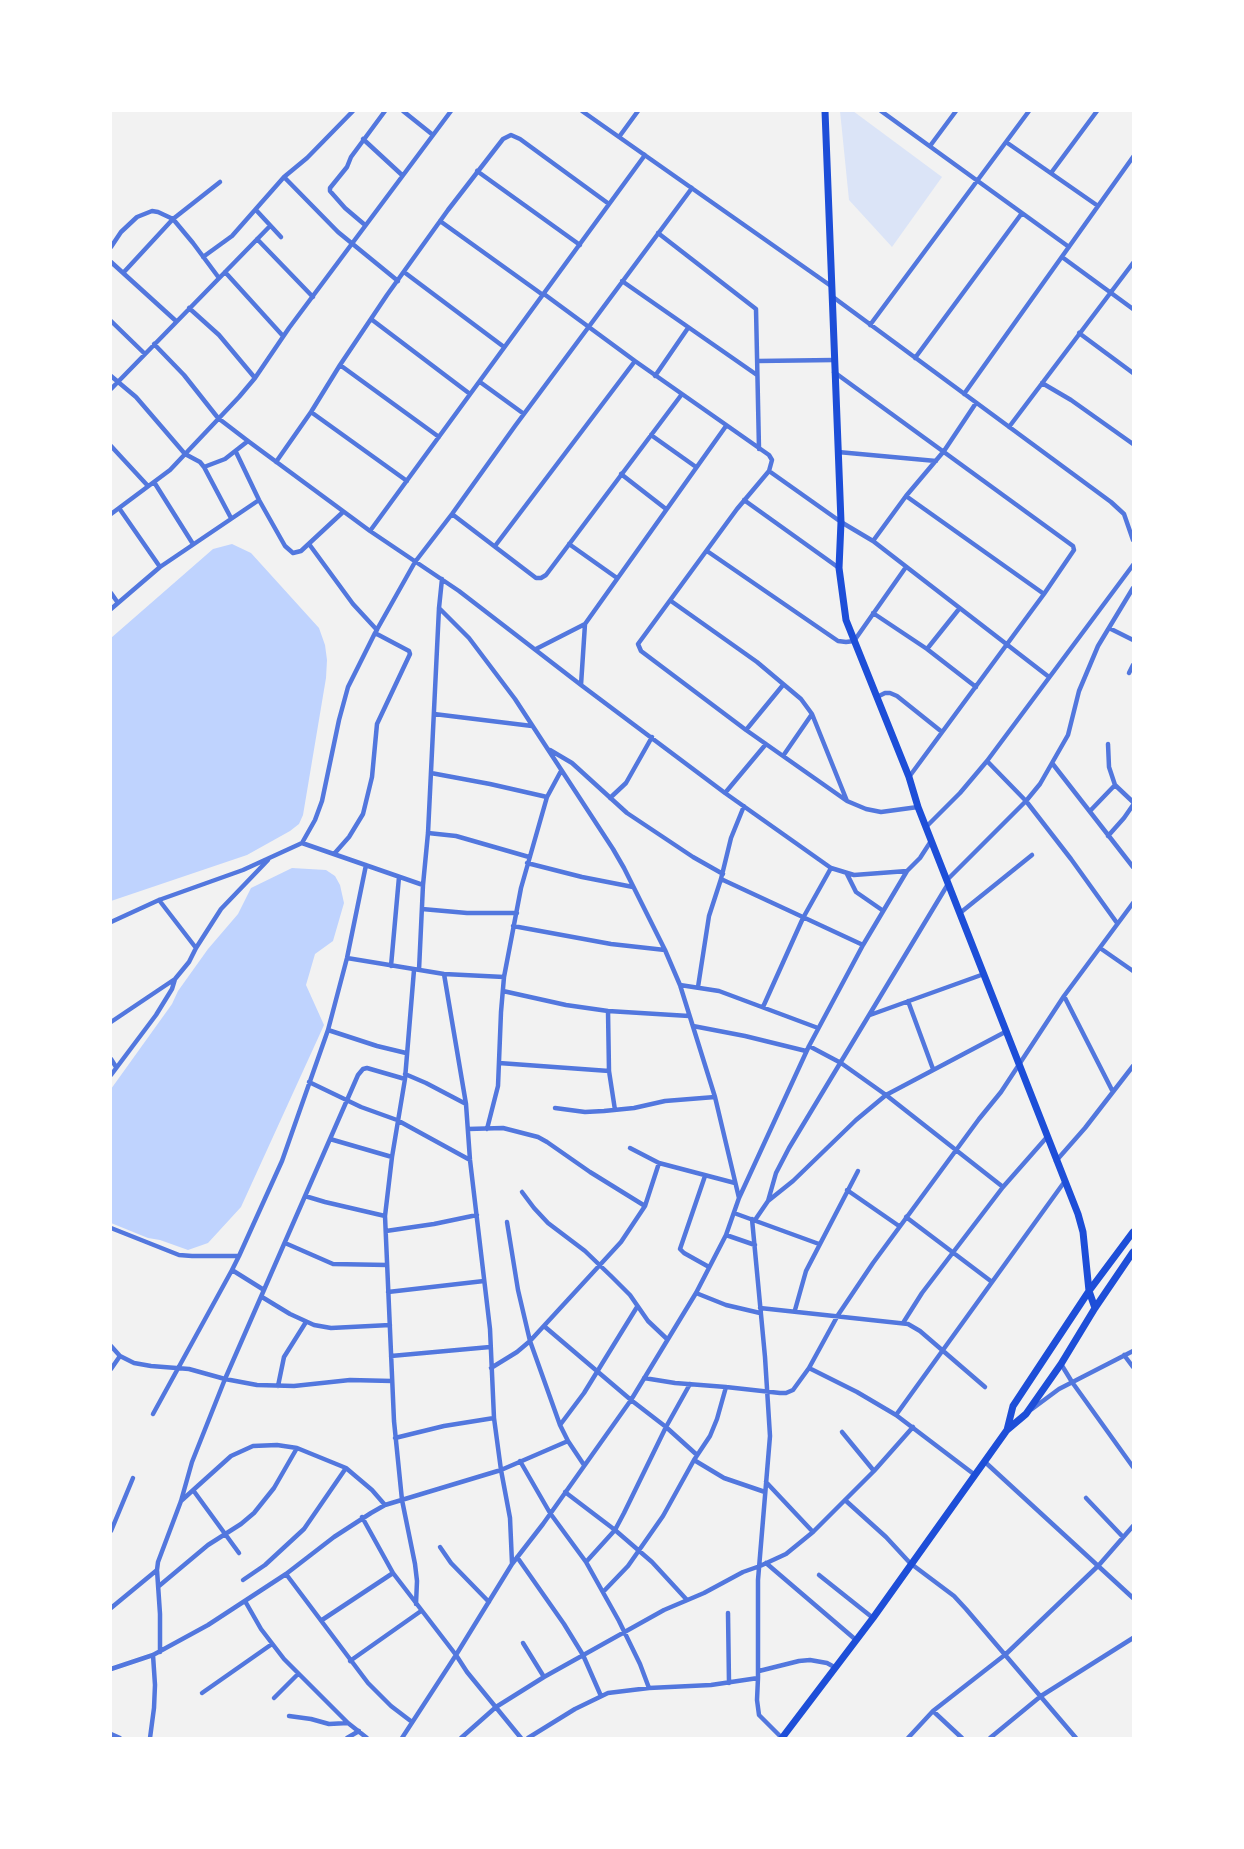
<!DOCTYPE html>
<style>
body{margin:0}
#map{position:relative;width:1244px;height:1849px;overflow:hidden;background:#f2f2f2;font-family:Quicksand,sans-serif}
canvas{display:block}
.frame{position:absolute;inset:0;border:112px solid #fff;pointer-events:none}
</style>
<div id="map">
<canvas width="1244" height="1849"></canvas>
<div class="frame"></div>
</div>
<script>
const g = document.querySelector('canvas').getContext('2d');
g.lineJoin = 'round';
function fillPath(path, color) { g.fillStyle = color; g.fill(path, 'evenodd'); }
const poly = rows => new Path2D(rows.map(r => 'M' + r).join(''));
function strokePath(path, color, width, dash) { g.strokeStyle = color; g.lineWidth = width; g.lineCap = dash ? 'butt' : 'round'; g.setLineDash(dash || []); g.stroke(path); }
const green = poly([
 [840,111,853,111,942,177,892,247,849,200]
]);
const water = poly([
 [232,544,251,553,319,628,325,645,327,660,326,678,303,815,299,824,290,831,247,855,111,901,111,638,213,549],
 [292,868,326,870,335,876,340,885,344,903,333,941,315,954,306,985,324,1025,241,1207,208,1243,188,1250,160,1240,148,1238,111,1223,111,1089,172,1004,178,991,208,949,238,914,251,888]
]);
const minor = poly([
 [403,111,433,135],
 [582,111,831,286],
 [881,111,1069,247],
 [619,137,638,111],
 [363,139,402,175],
 [1006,142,1098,206],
 [930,146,956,111],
 [477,171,580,245],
 [1051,173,1097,111],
 [284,177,338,232,398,281],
 [256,210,281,237],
 [440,221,543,295],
 [365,225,345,208,330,191,330,188,347,167,351,157,385,111],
 [658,233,756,309,759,449],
 [257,239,313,297],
 [111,247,121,232,137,217,152,211,158,212,173,219,193,243,219,278],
 [203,257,232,236,284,177,307,158,353,111],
 [1062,257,1133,309],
 [111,262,176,321],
 [124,272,173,219,220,182],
 [225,272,283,336],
 [404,272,504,347],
 [622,281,757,375],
 [544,294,635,361,769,455,772,460,769,471,737,509,638,644,641,651,746,730,847,801,866,809,881,812,918,807],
 [833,297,1111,502,1124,514,1133,540],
 [189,308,219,335,255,378],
 [371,319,470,394],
 [111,321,145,354],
 [870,325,1029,111],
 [1079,333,1133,373],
 [154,344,184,375,218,418,248,441,370,531,459,591,581,685,725,793,831,868,854,875,907,871,920,858,931,841],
 [915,358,1022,213],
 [758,361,834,360],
 [340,365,439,437],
 [834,372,1073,546,1074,550,1044,594,909,777],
 [111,376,136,397,185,454,200,462,204,467,231,518],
 [655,376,688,328],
 [480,382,524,414],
 [1042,383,1071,400,1133,444],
 [111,389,270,226],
 [964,394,1133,157],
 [311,412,407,481],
 [1009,427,1133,263],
 [651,435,696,467],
 [111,446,148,486],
 [236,452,259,500,285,546,293,553,301,551,343,512],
 [838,452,936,461],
 [276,462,311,412,340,365,387,295,448,210,503,139,511,135,520,139,609,204],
 [204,467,225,459,248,441],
 [769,471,841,522,873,541,1049,677],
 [621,474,666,509],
 [154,482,193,544],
 [906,496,1044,594],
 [744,500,839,568],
 [119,508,160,567],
 [111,514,170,470,239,397,255,378,289,328,451,111],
 [452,514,536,578,541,578,546,575,682,394],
 [370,531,645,155],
 [873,541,906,496,944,451,976,403],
 [309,544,353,604,377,630],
 [569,544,617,578],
 [495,546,635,361],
 [707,551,838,641,846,642,854,641,906,567],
 [111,593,118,603],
 [671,601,757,662,801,699,812,714,847,801],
 [439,608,469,638,515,699,613,849,624,868,665,950,680,985,715,1097,739,1198],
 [111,609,160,567,259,500],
 [873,613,927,649,976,687],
 [1109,628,1133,640],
 [536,649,585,624,726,426],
 [927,649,959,609],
 [1129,673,1133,665],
 [581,685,585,624],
 [877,697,885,693,890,693,897,696,942,732],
 [434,714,532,726],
 [746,730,783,685],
 [550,750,572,763,627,813,693,857,723,874],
 [783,756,812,714],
 [987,761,1026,801,1071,859,1117,923],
 [1052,763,1133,867],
 [431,773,490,784,547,797],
 [1115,785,1133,802],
 [725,793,766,744],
 [610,798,626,783,652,737],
 [1090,811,1115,785,1109,767,1108,744],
 [926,827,960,793,987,761,1133,565],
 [428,833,456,836,529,857],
 [1108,836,1124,818,1133,805],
 [302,843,423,885],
 [334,854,349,837,363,814,372,777,377,724,410,654,409,651,375,633],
 [527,863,582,877,633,887],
 [847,874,856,892,882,910],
 [721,879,863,945],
 [947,880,1026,801,1040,784,1068,735,1079,691,1098,646,1133,588],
 [159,900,196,948],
 [422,909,467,913,517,913],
 [960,913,1032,855],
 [111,922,159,900,243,870,302,843,315,820,322,801,339,720,348,687,375,633,415,562,452,514,515,426,692,188],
 [513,926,611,944,665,950],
 [1100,948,1133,971],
 [347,958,444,974,504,977],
 [391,966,399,877],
 [414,970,405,1079,392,1157,385,1216,394,1421,402,1500,415,1564,417,1581,416,1604],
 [419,970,423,885,428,833,439,608,442,579],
 [444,974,466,1104,470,1160,490,1329,494,1418,501,1470,510,1518,512,1563],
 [680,985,719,991,818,1028],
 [698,987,709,916,721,879,731,838,744,806],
 [503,991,566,1005,608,1011,689,1016],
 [1064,996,1113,1092],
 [908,1001,933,1069],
 [763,1007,803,918,831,868],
 [608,1011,609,1071,615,1110],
 [870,1015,984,974],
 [111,1022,175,979,189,962,196,948,221,909,268,860],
 [693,1026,745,1036,806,1051],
 [328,1030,377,1046,406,1053],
 [809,1046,841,1063,886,1095,1003,1187],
 [111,1059,116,1067],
 [499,1063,609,1071],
 [405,1074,426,1083,466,1104],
 [111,1075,156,1015,172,989,175,979],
 [309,1082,361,1107,397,1120,470,1160],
 [555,1108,585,1112,604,1111,634,1108,665,1101,715,1097],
 [468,1129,503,1128,538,1137,547,1142,590,1172,645,1206],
 [487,1129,498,1086,501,1012,504,977,521,888,547,797,561,771],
 [330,1139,392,1157],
 [630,1148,659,1163,735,1183],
 [1056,1161,1085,1128,1133,1066],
 [705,1176,680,1249,684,1253,709,1267],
 [847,1190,899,1226],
 [522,1192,534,1208,548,1223,585,1251,612,1277,630,1295,648,1321,667,1339],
 [305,1196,325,1202,385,1216],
 [768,1201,776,1173,789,1148,948,884],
 [734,1213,819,1244],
 [906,1217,992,1282],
 [755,1220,768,1201,793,1181,856,1120,886,1095,1007,1031],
 [507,1222,518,1290,530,1341,560,1425,568,1441,584,1465],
 [111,1228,179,1255,192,1256,239,1256,282,1161,328,1030,347,958,366,865],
 [386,1231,434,1224,477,1215],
 [726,1235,755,1245],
 [285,1243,333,1264,387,1265],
 [239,1256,232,1270,264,1290],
 [388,1292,484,1281],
 [696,1293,726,1305,760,1313],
 [262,1297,290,1314,314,1325,331,1328,390,1325],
 [760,1308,908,1324,920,1331,985,1387],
 [795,1310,806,1271,858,1171],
 [903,1323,922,1293,1003,1187,1047,1137],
 [544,1326,631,1400,666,1427,697,1455],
 [111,1346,120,1356,134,1363,151,1366,189,1369,225,1379,257,1385,294,1386,350,1380,392,1381],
 [1124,1355,1133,1367],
 [391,1356,490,1347],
 [1061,1364,1072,1382,1133,1467],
 [491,1368,517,1352,530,1341,621,1242,645,1206,659,1163],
 [809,1368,857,1392,896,1415,975,1475],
 [111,1369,120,1356],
 [644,1378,675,1383,726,1387,780,1393,786,1393,793,1390,809,1368,838,1315,873,1263,979,1119,1001,1092,1064,996,1133,903],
 [278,1386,284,1357,306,1322],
 [1032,1409,1059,1389,1133,1351],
 [153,1414,232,1270],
 [896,1415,1065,1181],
 [560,1425,584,1393,637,1307],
 [842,1432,874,1471],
 [395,1438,444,1426,494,1418],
 [694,1460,724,1478,765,1492],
 [520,1461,550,1513,586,1562,619,1621,640,1664,649,1688],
 [985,1462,1133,1598],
 [766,1482,813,1532],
 [193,1490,239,1553],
 [565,1492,615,1530,652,1562,687,1600],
 [1086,1498,1123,1537],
 [845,1500,886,1537,910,1563,954,1596,966,1609,1076,1738],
 [181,1501,231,1456,253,1446,277,1445,297,1448,346,1468,372,1490,385,1505],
 [362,1517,393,1573,456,1655,467,1672,521,1738],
 [111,1531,133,1478],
 [440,1547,451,1563,489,1602],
 [517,1557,564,1624,583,1655,601,1696],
 [586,1562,615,1530,624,1513,666,1427,690,1384],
 [766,1563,856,1640],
 [286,1574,368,1683,391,1706,412,1722],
 [819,1575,873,1618],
 [243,1580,265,1565,304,1529,346,1468],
 [159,1586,208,1545,241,1524,254,1513,274,1488,297,1448],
 [603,1592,628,1566,663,1516,694,1460,710,1436,717,1419,726,1387],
 [245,1601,261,1629,284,1659,348,1723,367,1738],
 [111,1608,157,1570],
 [728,1613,729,1683],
 [322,1620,393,1573],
 [523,1643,544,1677],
 [160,1652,160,1614,157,1570,158,1562,181,1501,192,1462,225,1379,358,1075,363,1069,367,1068,405,1079],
 [350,1661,421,1611],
 [111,1669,153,1655,208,1625,286,1574,334,1537,371,1513,385,1505,501,1470,568,1441],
 [759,1671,799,1661,810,1660,827,1663,836,1668],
 [758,1678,757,1700,759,1715,782,1738],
 [202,1693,272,1644],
 [274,1698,298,1674],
 [933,1711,962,1738],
 [289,1716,311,1719,329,1724,348,1723],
 [111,1734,120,1738],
 [150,1738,154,1708,155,1685,153,1655],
 [347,1738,359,1731],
 [402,1738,456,1655,512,1564,543,1524,631,1400,696,1293,726,1235,739,1198,809,1046,863,945,907,871],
 [461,1738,496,1707,544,1677,664,1610,704,1593,743,1572,760,1566,786,1554,813,1532,874,1471,913,1427],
 [528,1738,575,1709,608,1693,649,1688,711,1685,758,1678,758,1580,770,1436,765,1357,752,1219],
 [908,1738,933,1711,1006,1654,1099,1565,1133,1526],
 [990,1738,1041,1696,1133,1638]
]);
const secondary = poly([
 [825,111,841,522,839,568,846,620,909,777,918,807,1078,1214,1083,1232,1089,1291,1095,1308],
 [1007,1430,1013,1406,1089,1291,1133,1232],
 [782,1738,873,1618,1007,1430,1026,1414,1061,1364,1095,1308,1133,1252]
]);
fillPath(green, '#dbe4f7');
fillPath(water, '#bfd3fe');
strokePath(minor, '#5277de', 4.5);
strokePath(secondary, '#1d4ed8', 7);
</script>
